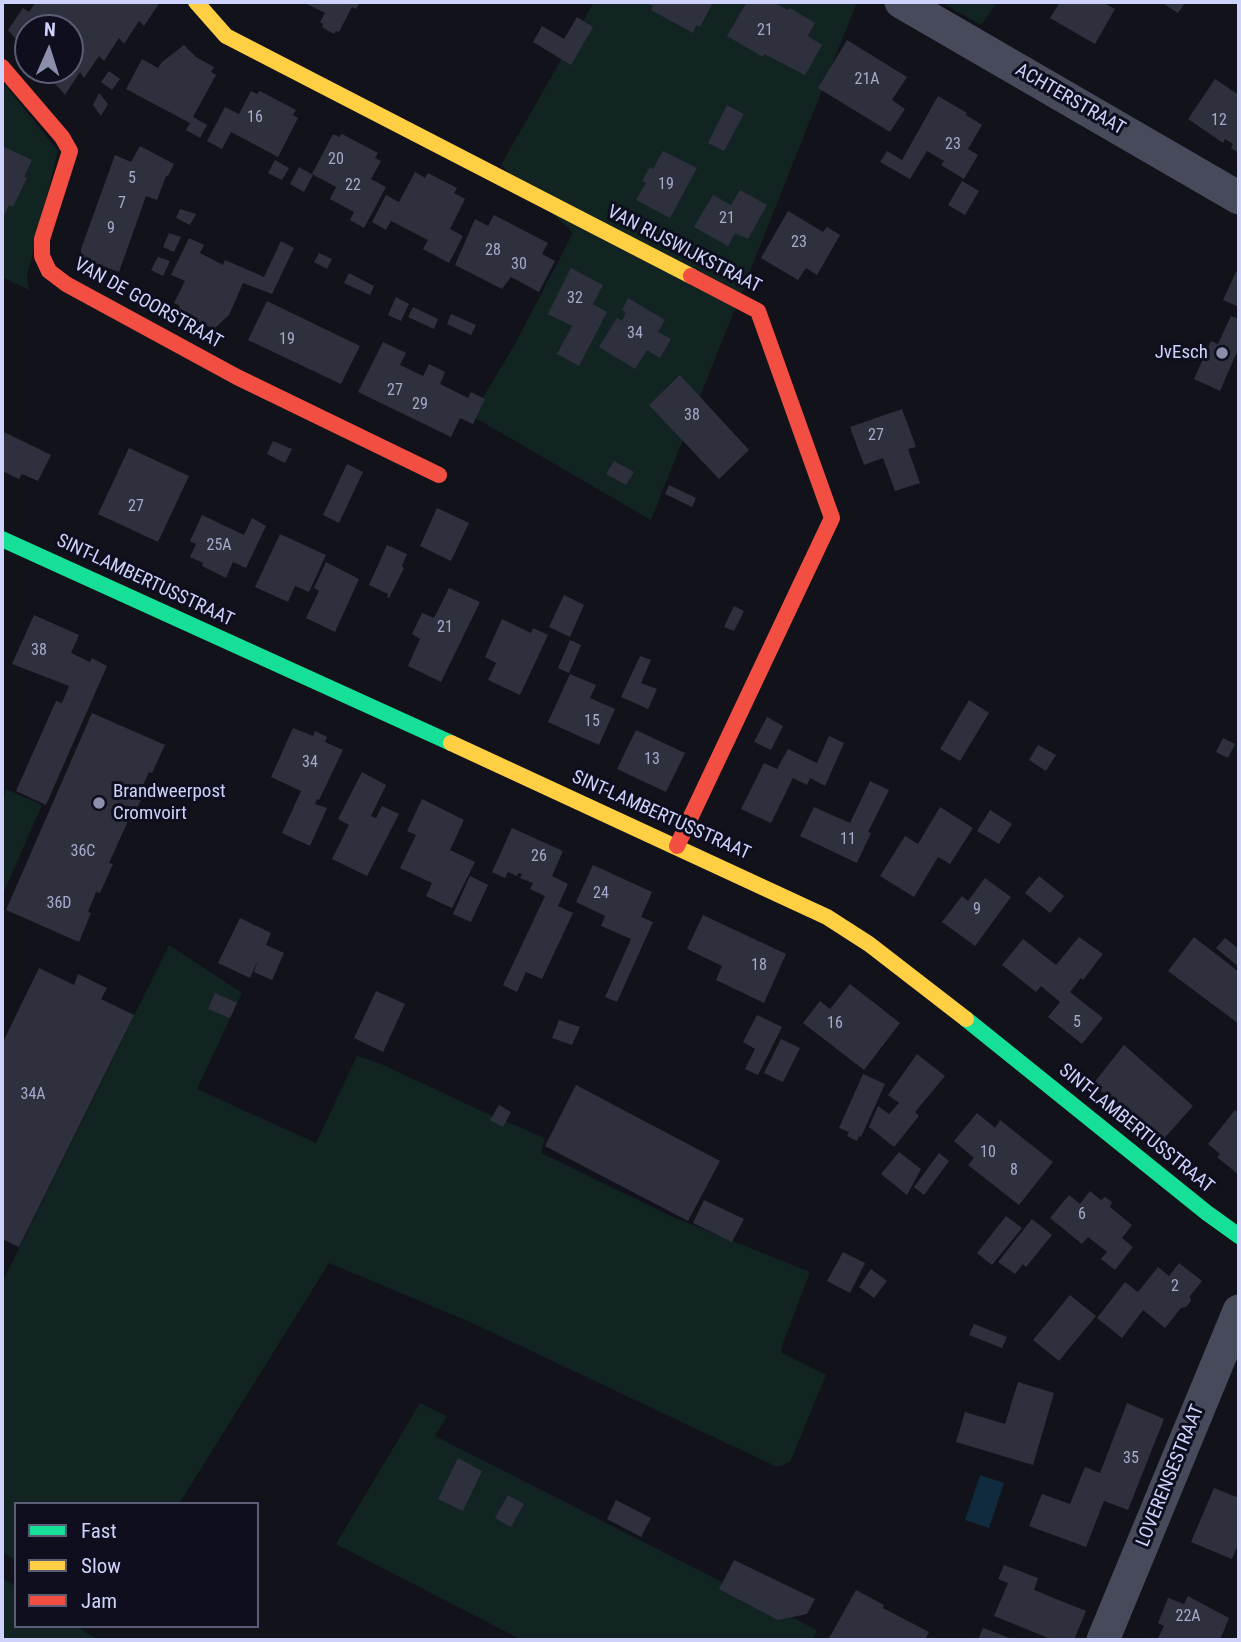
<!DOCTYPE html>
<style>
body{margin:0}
#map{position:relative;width:1241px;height:1642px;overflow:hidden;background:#12121a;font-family:"Roboto Condensed",sans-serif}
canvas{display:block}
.frame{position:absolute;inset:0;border:4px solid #ced3fb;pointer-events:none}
.legend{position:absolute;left:14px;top:1502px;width:245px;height:126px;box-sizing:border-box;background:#0e0e1e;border:2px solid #5b5d76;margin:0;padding:9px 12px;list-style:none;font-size:21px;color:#ced3fb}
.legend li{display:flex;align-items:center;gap:14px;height:35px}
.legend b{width:35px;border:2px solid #5b5d76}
.north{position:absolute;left:14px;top:14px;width:70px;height:70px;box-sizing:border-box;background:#0e0e1e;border:2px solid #5b5d76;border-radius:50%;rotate:3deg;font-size:19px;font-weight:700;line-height:28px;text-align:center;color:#ced3fb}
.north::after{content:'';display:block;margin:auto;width:24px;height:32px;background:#8c8fac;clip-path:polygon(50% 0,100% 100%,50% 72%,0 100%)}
</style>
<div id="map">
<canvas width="1241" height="1642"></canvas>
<div class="frame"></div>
<ul class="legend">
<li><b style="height:9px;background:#16e098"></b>Fast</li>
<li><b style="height:9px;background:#ffcf43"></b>Slow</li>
<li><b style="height:9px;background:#f24e42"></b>Jam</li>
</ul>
<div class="north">N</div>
</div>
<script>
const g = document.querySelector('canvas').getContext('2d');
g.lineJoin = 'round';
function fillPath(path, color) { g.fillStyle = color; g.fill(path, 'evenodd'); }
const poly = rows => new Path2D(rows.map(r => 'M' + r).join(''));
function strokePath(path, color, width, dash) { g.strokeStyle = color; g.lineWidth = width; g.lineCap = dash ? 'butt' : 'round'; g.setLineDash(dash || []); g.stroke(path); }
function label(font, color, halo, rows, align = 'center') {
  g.font = font + ' "Roboto Condensed",sans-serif'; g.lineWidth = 6; g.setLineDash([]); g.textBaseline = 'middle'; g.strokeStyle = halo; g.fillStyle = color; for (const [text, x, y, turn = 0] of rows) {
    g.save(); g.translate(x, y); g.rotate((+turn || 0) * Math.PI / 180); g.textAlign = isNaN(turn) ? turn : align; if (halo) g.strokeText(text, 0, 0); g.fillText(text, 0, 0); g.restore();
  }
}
const green = poly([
 [594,2,857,2,651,520,472,416,515,344,573,233,501,165],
 [941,2,998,2,981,25],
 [2,81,58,151,27,276,29,290,2,277],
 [6,789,42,805,2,896,2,798,4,799],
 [169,945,242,993,197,1089,316,1143,357,1056,381,1064,488,1114,545,1138,541,1153,673,1217,810,1272,781,1349,782,1353,826,1375,790,1462,777,1467,470,1322,329,1263,179,1504,16,1504,16,1561,2,1552,2,1283],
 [420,1403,447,1416,435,1436,817,1630,812,1640,522,1640,336,1544],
 [2,1578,16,1587,16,1626,76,1626,98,1640,2,1640]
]);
const water = poly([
 [980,1475,1004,1483,989,1528,965,1520]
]);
const building = poly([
 [36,2,160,2,144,26,139,21,124,44,119,38,104,61,99,56,84,78,80,72,65,95,43,70,70,70,70,28,28,28,28,53,8,30,23,8,29,12],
 [303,2,360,2,356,9,352,7,339,32,336,31,334,34,322,27,323,24,320,22,325,13],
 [644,2,713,2,700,27,696,25,693,33,651,10,653,6],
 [747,2,773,2,788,10,790,8,815,23,808,36,822,45,805,75,764,54,763,57,727,36],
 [1060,2,1102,2,1115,9,1095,44,1050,18],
 [1161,2,1186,2,1178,13],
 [577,17,593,27,571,65,533,42,542,26,564,39],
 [847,40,907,77,892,100,905,109,890,132,818,88],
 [184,45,196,57,214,67,211,72,216,75,193,117,207,125,200,138,186,130,190,123,126,89,142,59,158,68,162,62],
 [109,71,120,79,112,90,101,82],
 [1215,79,1239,95,1239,153,1231,148,1233,144,1225,139,1223,143,1188,119],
 [251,91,257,94,260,91,296,110,293,115,298,118,278,157,231,132,222,149,207,141,225,107,239,114],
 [99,93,108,104,101,116,93,105],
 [938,96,967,113,966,115,982,125,968,149,978,155,964,179,941,165,944,161,927,151,910,179,880,162,887,151,902,160],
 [727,105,744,114,724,151,708,143],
 [333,134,339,137,342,134,378,153,375,158,381,161,371,179,386,187,364,228,350,220,354,212,330,199,336,187,312,174],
 [2,146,32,160,24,177,27,178,13,207,9,205,2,220],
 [140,146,174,164,168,176,166,176,157,200,146,196,119,272,81,258,81,249,115,155,131,162],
 [663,151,697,168,670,218,636,200,646,183,642,181,650,167,653,169],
 [275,160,289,168,282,180,268,173],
 [299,167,313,175,304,192,290,184],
 [415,172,425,178,428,173,457,188,454,193,465,199,450,229,463,236,449,263,423,249,428,240,391,221,386,230,372,222,386,195,399,202],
 [962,181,979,191,965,215,948,205],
 [740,190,767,205,748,239,735,233,728,246,694,227,713,195,731,205],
 [180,209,196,214,190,225,176,218],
 [788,211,823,232,827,227,840,235,817,275,806,268,798,280,761,258],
 [494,215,548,243,542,254,555,261,539,292,511,277,502,289,455,265,475,219,488,226],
 [169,233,181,237,174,252,163,247],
 [189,238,204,245,200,253,223,265,225,260,264,277,281,241,294,248,272,294,243,283,229,315,214,329,177,311,180,306,174,303,185,281,171,275],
 [319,253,332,259,327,269,314,262],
 [158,257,170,261,163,276,151,270],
 [571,268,603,285,593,304,607,312,579,366,557,354,572,326,548,314],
 [1236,272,1239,273,1239,307,1223,300],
 [349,273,374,286,370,295,344,283],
 [396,297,409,304,401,321,388,315],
 [628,298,665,320,658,332,671,339,660,358,647,350,635,369,599,347,617,318,622,321,626,313,622,310],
 [267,301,360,346,341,384,248,340],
 [413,307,438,319,434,329,408,317],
 [451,314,476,325,471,335,447,324],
 [1231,316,1239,319,1239,353,1237,352,1220,391,1194,379,1211,341,1218,344],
 [383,342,406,353,400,365,423,376,429,364,445,372,440,384,468,398,471,392,485,399,473,424,460,418,451,437,358,392],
 [680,375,749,450,719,479,649,405],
 [902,409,916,447,908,449,920,483,895,491,883,458,864,465,850,427],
 [2,431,51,455,38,481,22,474,19,479,2,471],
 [273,441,292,449,285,463,267,454],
 [129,448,189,476,158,542,98,514],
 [614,461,634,472,626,485,606,474],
 [347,464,363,472,339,523,323,515],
 [669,485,696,498,692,507,665,494],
 [437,508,469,523,451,561,420,546],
 [202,515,244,535,252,518,266,526,246,568,233,562,226,578,202,566,203,563,190,557,196,544,190,541],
 [280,534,326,555,309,592,295,586,288,602,255,587],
 [387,545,407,554,402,566,404,568,389,598,387,597,388,594,369,585],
 [326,562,359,579,335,632,306,618,319,591,314,588],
 [449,588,480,602,441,682,408,666,420,639,412,634,422,613,434,618],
 [564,595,584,605,570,637,549,627],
 [734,606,744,611,734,631,724,627],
 [34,615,79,635,71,653,90,662,92,658,107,666,46,805,16,791,56,701,62,703,69,686,12,664],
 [502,619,531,633,533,628,548,635,520,695,488,680,496,663,485,657],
 [570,640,581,645,569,673,558,668],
 [640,656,651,660,641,683,657,689,648,709,621,697],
 [570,674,596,685,590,698,615,709,599,745,548,722],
 [969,700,989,713,960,761,940,749],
 [92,713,165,745,152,773,149,772,140,792,144,793,131,822,128,821,109,863,113,864,100,893,96,892,88,912,91,913,79,942,6,910],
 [767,717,783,726,771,750,754,742],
 [293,728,313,736,315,731,327,737,325,742,343,750,319,800,317,799,315,804,327,808,310,846,282,833,301,791,271,777],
 [636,730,685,753,666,792,617,769],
 [829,736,844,743,825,786,810,778,807,785,793,778,771,823,741,809,764,763,777,769,788,749,817,763],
 [1223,738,1235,744,1228,758,1216,752],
 [1038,745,1056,755,1046,771,1029,760],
 [362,772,386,785,371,816,376,818,382,806,399,814,367,876,332,859,349,825,338,819],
 [870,781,889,790,868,832,871,833,857,863,800,836,814,807,850,823],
 [422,799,464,820,450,850,475,862,452,908,426,896,432,883,400,868,416,835,407,831],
 [940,807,973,828,950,864,938,857,914,897,880,876,905,836,918,844],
 [990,810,1012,824,999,844,977,831],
 [512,828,563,851,552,876,568,884,558,906,573,913,542,979,526,972,517,992,503,985,545,896,530,889,533,883,520,878,522,874,518,873,517,876,508,872,505,878,492,872],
 [593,865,652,892,641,917,653,922,617,1002,605,997,631,939,601,926,605,916,576,902],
 [470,876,488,885,471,922,453,914],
 [1039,876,1064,896,1050,913,1025,893],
 [985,878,1011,897,975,946,942,922,962,896,968,901],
 [703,915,786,954,764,1003,716,980,722,966,687,949],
 [240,918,271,933,266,945,284,953,272,980,254,972,258,960,250,978,218,963],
 [1079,937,1103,954,1083,980,1081,978,1070,992,1103,1018,1082,1044,1048,1017,1060,1002,1041,986,1036,992,1002,965,1023,939,1056,965],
 [1194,937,1239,972,1239,1024,1168,971],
 [1225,938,1239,949,1239,967,1216,948],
 [39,968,74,985,78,974,107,988,101,999,134,1015,19,1247,2,1239,2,1044],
 [850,984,900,1023,864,1070,803,1023,820,1001,830,1009],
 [376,991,405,1004,383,1052,354,1038],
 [215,993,237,1003,230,1018,208,1009],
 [757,1015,782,1027,758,1075,745,1069,755,1049,743,1042],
 [559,1020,580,1027,572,1045,552,1038],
 [781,1039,800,1048,783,1082,764,1073],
 [1124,1045,1193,1106,1161,1142,1093,1084],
 [917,1054,945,1076,915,1112,919,1116,894,1147,869,1127,878,1106,889,1114,899,1103,888,1095],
 [863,1074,885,1084,861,1137,859,1136,857,1141,847,1136,849,1132,839,1128],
 [576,1085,720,1161,688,1221,545,1146],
 [499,1105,511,1112,503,1127,490,1120],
 [1235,1110,1239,1114,1239,1175,1217,1157,1220,1154,1208,1144],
 [977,1113,995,1128,1000,1120,1053,1162,1019,1205,968,1165,974,1158,954,1141],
 [899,1152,921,1169,907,1195,881,1174],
 [939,1153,949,1161,924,1195,914,1187],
 [1090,1191,1101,1200,1105,1197,1112,1202,1110,1207,1132,1225,1122,1238,1133,1247,1115,1270,1101,1259,1107,1252,1088,1237,1082,1244,1050,1218,1069,1195,1080,1204],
 [704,1200,744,1219,732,1242,693,1223],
 [1006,1216,1022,1228,992,1265,977,1253],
 [1032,1219,1052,1235,1026,1267,1023,1264,1015,1274,998,1262],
 [843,1252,865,1263,850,1293,827,1281],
 [1179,1263,1202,1281,1190,1296,1191,1301,1186,1307,1181,1308,1165,1328,1143,1310,1122,1338,1097,1318,1125,1282,1138,1292,1158,1267,1169,1276],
 [871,1269,887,1281,874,1298,859,1287],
 [1070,1295,1096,1316,1059,1361,1033,1340],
 [974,1324,1007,1337,1002,1348,969,1335],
 [1018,1382,1054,1393,1033,1465,956,1442,965,1412,1005,1424],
 [1127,1403,1164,1419,1128,1510,1104,1501,1086,1547,1029,1526,1042,1494,1070,1504,1085,1467,1100,1473],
 [458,1458,482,1471,463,1511,438,1499],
 [1214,1488,1239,1498,1239,1542,1232,1559,1191,1542],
 [508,1495,524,1504,511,1527,495,1518],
 [616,1500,651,1518,641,1537,607,1519],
 [734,1560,815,1599,807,1614,778,1620,719,1589],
 [1004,1565,1038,1578,1034,1590,1086,1611,1074,1640,1053,1640,994,1616,1008,1583,998,1579],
 [856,1590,884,1605,883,1608,929,1632,925,1640,828,1640],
 [1188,1596,1229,1618,1220,1640,1157,1640,1164,1626,1158,1623,1168,1598,1184,1604],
 [983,1628,1015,1640,978,1640]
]);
const street = poly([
 [901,2,1239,198],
 [1103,1640,1239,1311]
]);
const fast = poly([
 [2,539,451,743],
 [966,1019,1207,1213,1239,1236]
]);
const slow = poly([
 [196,2,226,36,691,276],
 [451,743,827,917,869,944,966,1019]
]);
const jam = poly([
 [2,67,62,137,70,151,42,239,42,256,49,271,66,284,237,377,439,475],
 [677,846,832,518,758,311,691,276]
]);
const markers = [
 [1222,353,7,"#8c8fac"],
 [99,803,7,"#8c8fac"]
];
const numberNames = [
 ["21",765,31],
 ["21A",867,80],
 ["16",255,118],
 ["12",1219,121],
 ["23",953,145],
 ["20",336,160],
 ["5",132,179],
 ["19",666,185],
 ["22",353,186],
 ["7",122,204],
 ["21",727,219],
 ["9",111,229],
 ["23",799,243],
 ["28",493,251],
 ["30",519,265],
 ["32",575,299],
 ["34",635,334],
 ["19",287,340],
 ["27",395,391],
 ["29",420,405],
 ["38",692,416],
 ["27",876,436],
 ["27",136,507],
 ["25A",219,546],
 ["21",445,628],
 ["38",39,651],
 ["15",592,722],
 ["13",652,760],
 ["34",310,763],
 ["11",848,840],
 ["36C",83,852],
 ["26",539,857],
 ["24",601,894],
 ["36D",59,904],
 ["9",977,910],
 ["18",759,966],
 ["5",1077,1023],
 ["16",835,1024],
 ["34A",33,1095],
 ["10",988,1153],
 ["8",1014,1171],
 ["6",1082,1215],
 ["2",1175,1287],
 ["35",1131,1459],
 ["22A",1188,1617]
];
const streetNames = [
 ["ACHTERSTRAAT",1070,100,30],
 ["VAN RIJSWIJKSTRAAT",684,250,27],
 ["VAN DE GOORSTRAAT",148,304,29],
 ["SINT-LAMBERTUSSTRAAT",145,581,25],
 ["SINT-LAMBERTUSSTRAAT",661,816,24],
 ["SINT-LAMBERTUSSTRAAT",1136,1129,39],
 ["LOVERENSESTRAAT",1171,1476,-68]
];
const poiNames = [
 ["JvEsch",1208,353],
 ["Brandweerpost",113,792,"left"],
 ["Cromvoirt",113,814,"left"]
];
fillPath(green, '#112421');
fillPath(water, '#102b3d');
fillPath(building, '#2f303d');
strokePath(street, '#474a5b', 33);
strokePath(fast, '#16e098', 16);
strokePath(slow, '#ffcf43', 16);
strokePath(jam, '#f24e42', 16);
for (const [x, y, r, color] of markers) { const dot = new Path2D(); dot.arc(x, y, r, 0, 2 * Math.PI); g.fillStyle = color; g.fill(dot); strokePath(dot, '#0e0e1e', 2.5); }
label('16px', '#a6aacc', null, numberNames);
label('19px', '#ced3fb', '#0e0e1e', streetNames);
label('19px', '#ced3fb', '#0e0e1e', poiNames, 'right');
</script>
